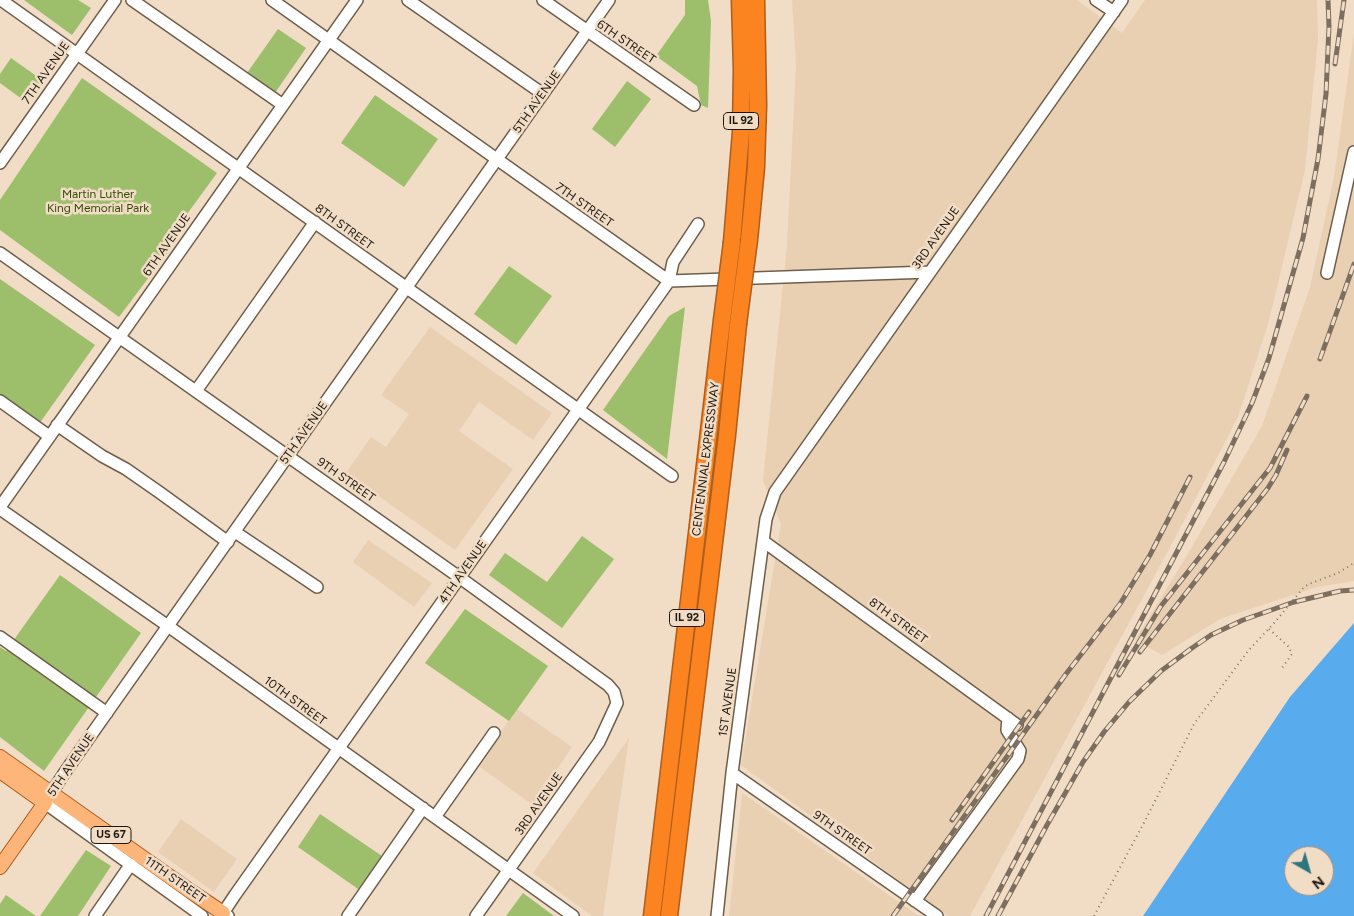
<!DOCTYPE html>
<style>
body{margin:0}
#map{position:relative;width:1354px;height:916px;overflow:hidden;background:#f1dcc6;font-family:Figtree,sans-serif}
canvas{display:block}
.north{position:absolute;left:1284px;top:846px;width:50px;height:50px;box-sizing:border-box;background:#f1dcc6;border:1px solid #9d8d7c;border-radius:50%;rotate:142deg;font-size:14px;font-weight:700;line-height:20px;text-align:center;color:#1e170e}
.north::after{content:'';display:block;margin:auto;width:18px;height:22px;background:#2d757f;clip-path:polygon(50% 0,100% 100%,50% 72%,0 100%)}
</style>
<div id="map">
<canvas width="1354" height="916"></canvas>
<div class="north">N</div>
</div>
<script>
const g = document.querySelector('canvas').getContext('2d');
g.lineJoin = 'round';
function fillPath(path, color) { g.fillStyle = color; g.fill(path, 'evenodd'); }
const poly = rows => new Path2D(rows.map(r => 'M' + r).join(''));
function strokePath(path, color, width, dash) { g.strokeStyle = color; g.lineWidth = width; g.lineCap = dash ? 'butt' : 'round'; g.setLineDash(dash || []); g.stroke(path); }
function label(font, color, halo, rows, align = 'center') {
  g.font = font + ' Figtree,sans-serif'; g.lineWidth = 5; g.setLineDash([]); g.textBaseline = 'middle'; g.strokeStyle = halo; g.fillStyle = color; for (const [text, x, y, turn = 0] of rows) {
    g.save(); g.translate(x, y); g.rotate((+turn || 0) * Math.PI / 180); g.textAlign = isNaN(turn) ? turn : align; if (halo) g.strokeText(text, 0, 0); g.fillText(text, 0, 0); g.restore();
  }
}
const built = poly([
 [792,0,1077,0,1122,33,1145,0,1317,0,1318,39,1305,170,1269,321,1238,417,1174,540,970,916,948,916,741,765,781,524,763,480,787,245,796,66],
 [1354,33,1354,581,1317,587,1220,619,1162,655,1135,640,1183,562,1262,426,1310,287,1334,177],
 [430,327,552,413,533,440,479,402,459,431,513,469,455,550,346,473,371,437,386,447,409,414,381,395],
 [368,540,432,583,414,607,353,562],
 [517,709,572,747,533,805,477,765],
 [629,738,603,916,592,916,533,873],
 [742,793,919,916,729,916],
 [181,819,237,859,214,892,158,852]
]);
const green = poly([
 [24,0,78,0,91,8,72,35],
 [685,0,708,0,711,21,708,108,701,105,697,86,656,56,685,15],
 [278,29,306,48,275,93,247,73],
 [11,58,42,80,26,102,0,83,0,74],
 [82,78,217,173,171,236,173,240,170,249,119,317,0,230,0,200],
 [627,81,651,99,615,147,592,129],
 [375,95,438,139,404,187,341,143],
 [509,266,552,296,516,345,474,314],
 [0,279,95,345,39,424,0,396],
 [685,307,667,459,603,410,669,316],
 [582,536,614,559,562,628,489,575,505,553,547,582],
 [60,575,141,633,44,771,0,737,0,647,6,651],
 [465,609,548,666,509,721,425,663],
 [320,814,385,858,361,891,298,847],
 [86,850,111,866,78,916,40,916],
 [523,893,554,916,506,916],
 [6,895,36,916,0,916,0,904]
]);
const water = poly([
 [1354,623,1354,916,1143,916,1290,697],
 [1294,856,1324,856,1324,886,1294,886]
]);
const path = poly([
 [1269,629,1289,647,1292,654,1282,668],
 [1094,916,1147,817,1194,724,1248,651,1275,622,1304,587,1309,584,1338,573,1354,563]
]);
const minor = poly([
 [1,0,672,476],
 [132,0,283,105],
 [272,0,669,281,929,272],
 [408,0,543,94],
 [543,0,694,105],
 [1096,0,1114,12],
 [0,163,115,0],
 [0,253,459,577,608,685,614,692,617,703,599,742,476,916],
 [1327,273,1354,152],
 [196,391,315,222],
 [0,401,49,436],
 [57,425,102,456,126,469,159,492,228,542],
 [0,507,357,0],
 [0,509,168,626,573,916],
 [235,532,317,587],
 [763,541,1017,725],
 [0,637,107,713],
 [732,773,937,916],
 [435,817,494,733],
 [915,901,1018,759,1020,751,1007,730,1008,718],
 [95,916,131,864],
 [202,916,45,803,65,772,609,0],
 [228,916,223,913,235,895,669,281,673,262,698,224],
 [348,916,423,808],
 [717,916,732,773,763,541,766,519,775,492,1122,0]
]);
const major = poly([
 [0,757,190,891,223,913,221,916],
 [0,771,45,803,0,867]
]);
const highway = poly([
 [749,240,756,167,758,105,756,0],
 [732,242,741,132,742,69,740,0],
 [652,916,722,320],
 [669,916,727,435,738,324]
]);
const rail = poly([
 [1335,64,1344,0],
 [1320,359,1354,264],
 [1140,652,1268,488,1276,475,1287,450],
 [1119,675,1161,606,1270,468,1307,396],
 [952,820,1029,712],
 [893,916,1066,674,1120,604,1150,555,1190,477],
 [986,916,1224,462,1252,403,1269,358,1303,238,1318,159,1326,94,1329,26,1328,0],
 [998,916,1047,825,1083,762,1104,732,1129,702,1161,671,1192,648,1211,635,1243,620,1294,602,1340,591,1354,590]
]);
const highwayBridge = poly([
 [722,320,732,242],
 [738,324,749,240]
]);
const shields = [
 [741,121,35],
 [687,618,35],
 [111,835,40]
];
const shieldNames = [
 ["IL 92",741,121],
 ["IL 92",687,618],
 ["US 67",111,835]
];
const streetNames = [
 ["6TH STREET",626,42,34],
 ["7TH AVENUE",46,73,-55],
 ["5TH AVENUE",537,102,-55],
 ["7TH STREET",584,205,35],
 ["8TH STREET",344,227,36],
 ["3RD AVENUE",936,238,-55],
 ["6TH AVENUE",167,245,-55],
 ["5TH AVENUE",304,433,-55],
 ["CENTENNIAL EXPRESSWAY",706,459,-83],
 ["9TH STREET",346,480,35],
 ["4TH AVENUE",463,572,-55],
 ["8TH STREET",898,621,36],
 ["10TH STREET",295,701,36],
 ["1ST AVENUE",728,702,-82],
 ["5TH AVENUE",71,765,-56],
 ["3RD AVENUE",539,804,-55],
 ["9TH STREET",842,833,35],
 ["11TH STREET",175,880,35]
];
const parkNames = [
 ["Martin Luther",98,194],
 ["King Memorial Park",98,208]
];
fillPath(built, '#e9d0b3');
fillPath(green, '#9dbe6b');
fillPath(water, '#58abed');
strokePath(minor, '#6f5e4a', 14);
strokePath(major, '#ae5d1a', 16);
strokePath(highway, '#ae5d1a', 19);
strokePath(path, '#857768', 2, [1, 4]);
strokePath(minor, '#fff', 11);
strokePath(major, '#fdb579', 14);
strokePath(highway, '#fb8320', 16);
strokePath(rail, '#7c6f60', 5);
strokePath(rail, '#f1dcc6', 3, [9]);
strokePath(highwayBridge, '#ae5d1a', 19, []);
strokePath(highwayBridge, '#fb8320', 16);
for (const [x, y, w] of shields) { const box = new Path2D(); box.roundRect(x - w / 2, y - 8.5, w, 17, 4); g.fillStyle = '#f1dcc6'; g.fill(box); strokePath(box, '#1e170e', 1); }
label('bold 11px', '#1e170e', null, shieldNames);
label('12px', '#1e170e', '#f1dcc6', streetNames);
label('12px', '#354b06', '#f1dcc6', parkNames);
</script>
